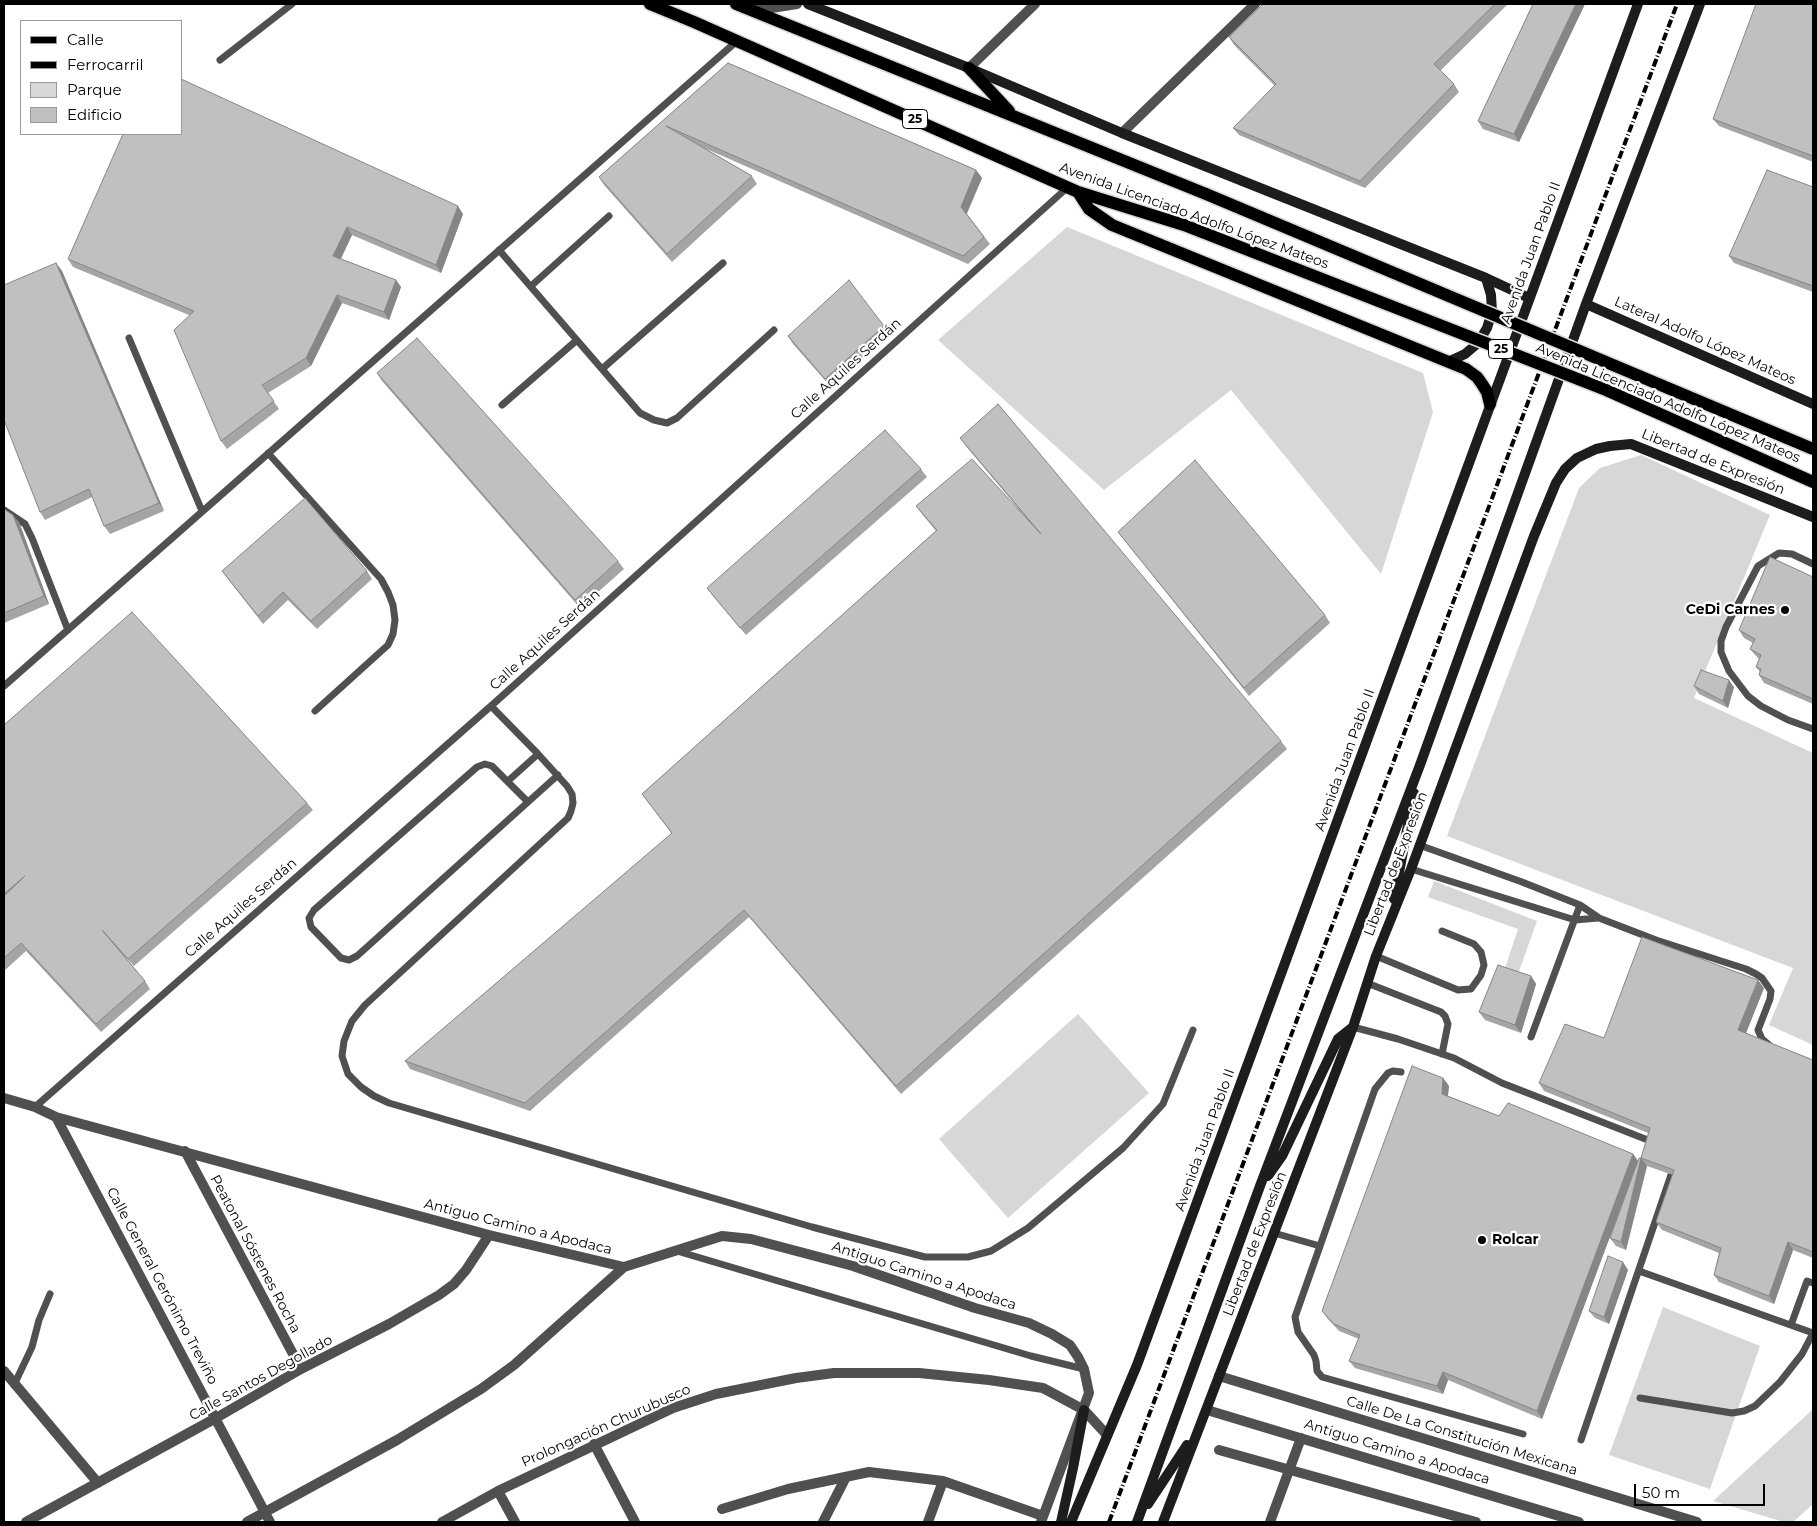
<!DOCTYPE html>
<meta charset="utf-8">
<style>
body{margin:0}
#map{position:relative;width:1817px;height:1526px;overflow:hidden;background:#fff;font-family:Montserrat,sans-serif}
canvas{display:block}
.frame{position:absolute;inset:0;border:5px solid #000;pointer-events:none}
.legend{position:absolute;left:20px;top:20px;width:162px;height:115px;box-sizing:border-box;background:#fff;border:1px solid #999;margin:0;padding:6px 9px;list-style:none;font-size:15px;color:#000}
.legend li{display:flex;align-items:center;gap:10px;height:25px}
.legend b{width:25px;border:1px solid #999}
.scale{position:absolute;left:1634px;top:1484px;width:131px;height:22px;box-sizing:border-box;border:2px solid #000;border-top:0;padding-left:6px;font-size:15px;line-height:18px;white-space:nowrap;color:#000;-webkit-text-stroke:4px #fff;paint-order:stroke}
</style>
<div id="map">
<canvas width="1817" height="1526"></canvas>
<div class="frame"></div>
<ul class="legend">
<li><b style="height:6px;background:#000"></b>Calle</li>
<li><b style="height:6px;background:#000"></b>Ferrocarril</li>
<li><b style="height:14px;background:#d7d7d7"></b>Parque</li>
<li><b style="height:14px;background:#c0c0c0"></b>Edificio</li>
</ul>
<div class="scale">50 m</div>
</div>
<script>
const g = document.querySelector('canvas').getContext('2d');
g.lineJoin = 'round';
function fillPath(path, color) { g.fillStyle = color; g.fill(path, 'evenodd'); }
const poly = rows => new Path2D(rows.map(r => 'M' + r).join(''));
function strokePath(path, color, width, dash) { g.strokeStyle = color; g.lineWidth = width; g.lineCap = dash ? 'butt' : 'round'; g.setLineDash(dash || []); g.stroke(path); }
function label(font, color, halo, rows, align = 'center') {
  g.font = font + ' Montserrat,sans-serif'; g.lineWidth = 4.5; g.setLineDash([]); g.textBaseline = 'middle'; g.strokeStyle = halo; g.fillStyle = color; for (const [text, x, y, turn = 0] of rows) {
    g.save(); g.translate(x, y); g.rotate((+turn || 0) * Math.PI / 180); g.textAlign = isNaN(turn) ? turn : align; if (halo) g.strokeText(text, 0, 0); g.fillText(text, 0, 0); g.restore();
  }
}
const green = poly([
 [1067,227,1423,373,1433,412,1381,574,1231,390,1104,490,938,340],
 [1641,455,1770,515,1694,698,1813,753,1813,1045,1769,1025,1793,968,1447,836,1579,488,1600,468],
 [1434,881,1537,921,1518,974,1505,968,1518,929,1428,897],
 [1078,1014,1149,1093,1008,1218,939,1139],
 [1663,1307,1760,1346,1710,1489,1609,1455],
 [1813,1409,1813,1504,1793,1522,1784,1522,1713,1501]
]);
const lane = poly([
 [220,60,292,4],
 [499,250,640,413,654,420,667,423,677,418,774,330],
 [531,286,609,216],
 [129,338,202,511],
 [602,369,723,263],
 [502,405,577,340],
 [268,453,381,579,388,592,393,605,395,620,393,634,388,645,315,711],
 [4,510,25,524,32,538,68,630],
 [1813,564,1792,554,1779,553,1758,566,1726,627,1721,641,1721,652,1729,671,1748,696,1761,706,1788,720,1813,729],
 [4,686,737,41],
 [491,706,538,754,567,786,572,794,573,803,571,811,568,818,365,1005,352,1021,344,1041,342,1056,348,1074,361,1087,374,1096,389,1103,812,1227,925,1257,968,1257,991,1251,1028,1228,1123,1148,1163,1104,1193,1030],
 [508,781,538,754],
 [528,802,492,766,485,764,477,767,314,910,309,918,311,927,341,958,349,960,357,956,528,802,558,775],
 [1419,845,1522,882,1580,905,1599,918,1656,940,1746,969,1756,974,1762,978,1771,991,1770,999,1758,1030,1762,1039,1769,1045],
 [1411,869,1575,920,1598,918],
 [1376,956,1458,990,1471,989,1481,975,1484,965,1481,952,1474,944,1442,931],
 [1367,983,1441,1012,1445,1016,1448,1024,1442,1054],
 [1353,1027,1398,1039,1454,1058,1502,1083,1653,1142],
 [1531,1037,1580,905],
 [35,1107,491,706,1068,187],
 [1274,1233,1320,1246,1375,1089,1388,1073,1393,1071,1401,1072],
 [1320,1246,1295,1317,1298,1332,1314,1355,1316,1361,1317,1371,1322,1377,1523,1434],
 [677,1251,1031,1356,1084,1369],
 [1639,1271,1813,1333],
 [1791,1325,1807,1281,1813,1283],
 [14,1385,32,1347,39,1320,50,1294],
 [1640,1398,1732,1413,1744,1411,1755,1406,1780,1382,1802,1354,1813,1333],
 [1581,1440,1671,1175]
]);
const street = poly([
 [755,4,752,11,797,4],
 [969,68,1035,4],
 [1122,133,1255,4],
 [4,1098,35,1107,56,1117,489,1235,624,1267,722,1236,751,1239,853,1266,975,1308,1029,1323,1052,1334,1070,1345,1078,1357,1084,1369,1089,1393,1041,1522],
 [56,1117,270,1522],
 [185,1151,301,1369],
 [4,1371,98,1483],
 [1219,1376,1697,1522],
 [1207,1410,1579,1522],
 [594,1444,635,1522],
 [1219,1450,1476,1522],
 [498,1491,515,1522],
 [722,1509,788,1489,869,1472,943,1481,1043,1516],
 [26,1522,216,1418,301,1369,389,1324,439,1295,454,1284,466,1270,489,1235],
 [247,1522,397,1440,481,1389,514,1365,624,1267],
 [442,1522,498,1491,673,1408,716,1394,796,1378,834,1373,919,1373,989,1380,1043,1388,1084,1410,1107,1435],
 [823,1522,846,1477],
 [928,1522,943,1481],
 [1270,1522,1301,1438]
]);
const secondary = poly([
 [808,4,969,68,1122,133,1486,278,1529,298],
 [1586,304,1813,404],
 [1450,361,1465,354,1478,343,1487,328,1492,312,1491,295,1486,278],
 [1394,899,1414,793],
 [1268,1176,1282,1156,1338,1039,1353,1027],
 [1148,1504,1187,1445],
 [1061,1522,1073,1468,1084,1410],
 [1071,1522,1137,1365,1638,4],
 [1137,1522,1260,1186,1420,765,1586,304,1700,4],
 [1163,1522,1353,1027,1376,956,1411,869,1534,536,1556,483,1565,469,1577,458,1596,449,1610,446,1631,444,1813,517]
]);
const primary = poly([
 [650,4,694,22,1078,192,1184,225],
 [736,4,1206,194],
 [969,68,1009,111],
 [1078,192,1089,209,1112,225,1466,369,1477,377,1482,384,1487,392,1490,404]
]);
const rail = poly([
 [1109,1522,1677,4]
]);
const primaryBridge = poly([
 [1206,194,1813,449],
 [1184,225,1606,390,1813,482]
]);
const wall = poly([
 [1263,4,1508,4,1440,71,1454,84,1459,92,1365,188,1239,135,1233,128,1275,86,1234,45,1229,37],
 [1533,4,1585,4,1519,142,1483,129,1478,121],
 [1813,4,1813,162,1719,126,1713,119],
 [728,63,976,170,982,178,967,214,990,244,968,264,702,147,752,176,757,184,672,262,604,185,599,177],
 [1813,187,1813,292,1734,263,1729,256],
 [463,214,441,273,352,235,341,259,396,280,401,287,389,320,342,303,311,366,268,393,279,409,227,449,221,441,189,315,73,267,68,259],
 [56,263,62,271,164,511,110,534,104,526,92,497,45,520,40,512],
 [884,326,889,334,830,386,793,344,788,336],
 [377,373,618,561,624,569,580,608,382,381],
 [960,438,1281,741,1287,749,901,1094,749,917,530,1111,410,1069,405,1061,672,834,642,794,936,531,922,514,916,506,1028,520,965,445],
 [921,469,927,477,746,635,713,596,707,588],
 [4,509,19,522,49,604,4,623],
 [1118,532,1325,615,1330,623,1249,696],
 [222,571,367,571,372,579,317,629,288,600,263,624],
 [1813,577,1813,704,1764,683,1759,675,1760,672,1756,667,1759,659,1756,656,1750,649,1753,643,1744,638,1739,630],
 [1694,686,1734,687,1728,708,1699,694],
 [4,725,307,803,313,810,134,966,120,951,145,981,150,989,101,1032,26,951,4,971],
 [1531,976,1536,984,1521,1033,1485,1020,1479,1012],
 [1764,988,1746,1033,1813,1060,1813,1258,1793,1250,1774,1304,1719,1282,1714,1275,1719,1253,1662,1230,1656,1222,1673,1175,1647,1166,1626,1250,1616,1246,1610,1238,1623,1202,1542,1419,1448,1380,1443,1394,1355,1368,1349,1361,1359,1339,1339,1331,1327,1318,1322,1311,1443,1078,1449,1086,1448,1096,1499,1116,1633,1154,1638,1161,1641,1158,1648,1133,1544,1091,1539,1083,1604,1038],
 [1628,1270,1609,1324,1595,1318,1589,1311]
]);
const shadedWall = poly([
 [1576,4,1585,4,1519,142,1514,134],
 [976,170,982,178,966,214,961,207],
 [458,206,463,214,441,273,436,265],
 [347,227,352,235,338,264,333,256],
 [56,263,62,271,164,511,159,503],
 [396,280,401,287,389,320,384,312],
 [337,295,342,303,311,366,306,358],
 [13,515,19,522,49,604,44,596],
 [1729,680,1734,687,1728,708,1723,701],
 [1531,976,1536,984,1521,1033,1515,1025],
 [1758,980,1764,988,1744,1038,1738,1030],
 [1443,1078,1449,1086,1447,1102,1442,1094],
 [1633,1154,1638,1161,1542,1419,1537,1411],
 [1641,1158,1647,1166,1626,1250,1621,1242],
 [1788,1242,1793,1250,1774,1304,1769,1296],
 [1623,1262,1628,1270,1609,1324,1604,1317],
 [1443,1372,1448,1380,1443,1394,1437,1386]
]);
const building = poly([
 [1263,4,1495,4,1434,64,1454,84,1360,181,1233,128,1276,84,1229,37,1263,4],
 [1533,4,1576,4,1514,134,1478,121,1533,4],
 [1756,4,1813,4,1813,156,1713,119,1756,4],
 [728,63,976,170,961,207,984,237,963,256,666,126,752,176,667,254,599,177,728,63],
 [181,79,458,206,436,265,347,227,333,256,396,280,384,312,337,295,306,358,262,385,274,401,221,441,174,330,194,311,68,259,123,134,181,134,181,79],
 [1767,170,1813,187,1813,286,1729,256,1767,170],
 [56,263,159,503,104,526,89,489,40,512,4,420,4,285,56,263],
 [849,280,884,326,825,379,788,336,849,280],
 [417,338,618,561,575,600,377,373,417,338],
 [998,404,1281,741,896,1086,744,910,525,1103,405,1061,672,833,642,794,937,530,916,506,972,459,1041,534,960,438,998,404],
 [885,430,921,469,740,628,707,588,885,430],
 [1195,460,1325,615,1244,688,1118,532,1195,460],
 [305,498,367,571,311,621,283,592,258,616,222,571,305,498],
 [4,509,13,515,44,596,4,613,4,509],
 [1770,557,1813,577,1813,699,1759,675,1761,669,1756,667,1761,655,1750,649,1755,639,1739,630,1770,557],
 [132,612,307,803,128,959,102,930,145,981,96,1024,21,943,4,958,4,896,25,876,4,894,4,725,132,612],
 [1701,670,1729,680,1723,701,1694,686,1701,670],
 [1642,937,1758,980,1738,1030,1813,1060,1813,1252,1788,1242,1769,1296,1714,1275,1721,1248,1656,1222,1674,1170,1641,1158,1621,1242,1610,1238,1639,1158,1641,1158,1650,1128,1539,1083,1565,1024,1604,1038,1642,937],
 [1498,965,1531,976,1515,1025,1479,1012,1498,965],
 [1412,1066,1443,1078,1442,1094,1499,1116,1508,1103,1633,1154,1537,1411,1443,1372,1437,1386,1349,1361,1360,1335,1334,1324,1322,1311,1412,1066],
 [1608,1256,1623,1262,1604,1317,1589,1311,1608,1256]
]);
const markers = [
 [1785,610,5,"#000"],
 [1482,1240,5,"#000"]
];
const shields = [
 [915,119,25],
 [1501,349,25]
];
const shieldNames = [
 ["25",915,119],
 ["25",1501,349]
];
const streetNames = [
 ["Avenida Licenciado Adolfo López Mateos",1194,216,20],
 ["Avenida Juan Pablo II",1531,253,-70],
 ["Lateral Adolfo López Mateos",1705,341,24],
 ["Calle Aquiles Serdán",846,369,-42],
 ["Avenida Licenciado Adolfo López Mateos",1668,403,23],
 ["Libertad de Expresión",1713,462,22],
 ["Calle Aquiles Serdán",545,640,-42],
 ["Avenida Juan Pablo II",1345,760,-70],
 ["Libertad de Expresión",1396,864,-69],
 ["Calle Aquiles Serdán",241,908,-41],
 ["Avenida Juan Pablo II",1205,1140,-70],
 ["Antiguo Camino a Apodaca",518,1227,14],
 ["Libertad de Expresión",1255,1244,-69],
 ["Peatonal Sóstenes Rocha",255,1254,62],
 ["Antiguo Camino a Apodaca",924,1276,18],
 ["Calle General Gerónimo Treviño",162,1286,62],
 ["Calle Santos Degollado",261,1378,-29],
 ["Prolongación Churubusco",606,1426,-24],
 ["Calle De La Constitución Mexicana",1462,1436,17],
 ["Antiguo Camino a Apodaca",1397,1452,17]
];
const poiNames = [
 ["CeDi Carnes",1775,610],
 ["Rolcar",1492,1240,"left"]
];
fillPath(green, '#d7d7d7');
strokePath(primary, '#dbdbdb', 15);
strokePath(lane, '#505050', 7);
strokePath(street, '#505050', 10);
strokePath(secondary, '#1d1d1d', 10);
strokePath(primary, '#000', 12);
strokePath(rail, '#000', 4, [8, 2.5, 1, 2.5]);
strokePath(primaryBridge, '#dbdbdb', 15, []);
strokePath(primaryBridge, '#000', 12);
fillPath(wall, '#a5a5a5');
fillPath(shadedWall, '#868686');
fillPath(building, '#c0c0c0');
strokePath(building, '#868686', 1);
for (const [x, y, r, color] of markers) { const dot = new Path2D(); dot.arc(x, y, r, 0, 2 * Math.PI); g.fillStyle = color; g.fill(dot); strokePath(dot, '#fff', 2); }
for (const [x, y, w] of shields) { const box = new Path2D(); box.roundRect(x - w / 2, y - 9.5, w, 19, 4); g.fillStyle = '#fff'; g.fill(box); strokePath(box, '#000', 1); }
label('bold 12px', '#000', null, shieldNames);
label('14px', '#000', '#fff', streetNames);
label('bold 14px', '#000', '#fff', poiNames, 'right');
</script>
